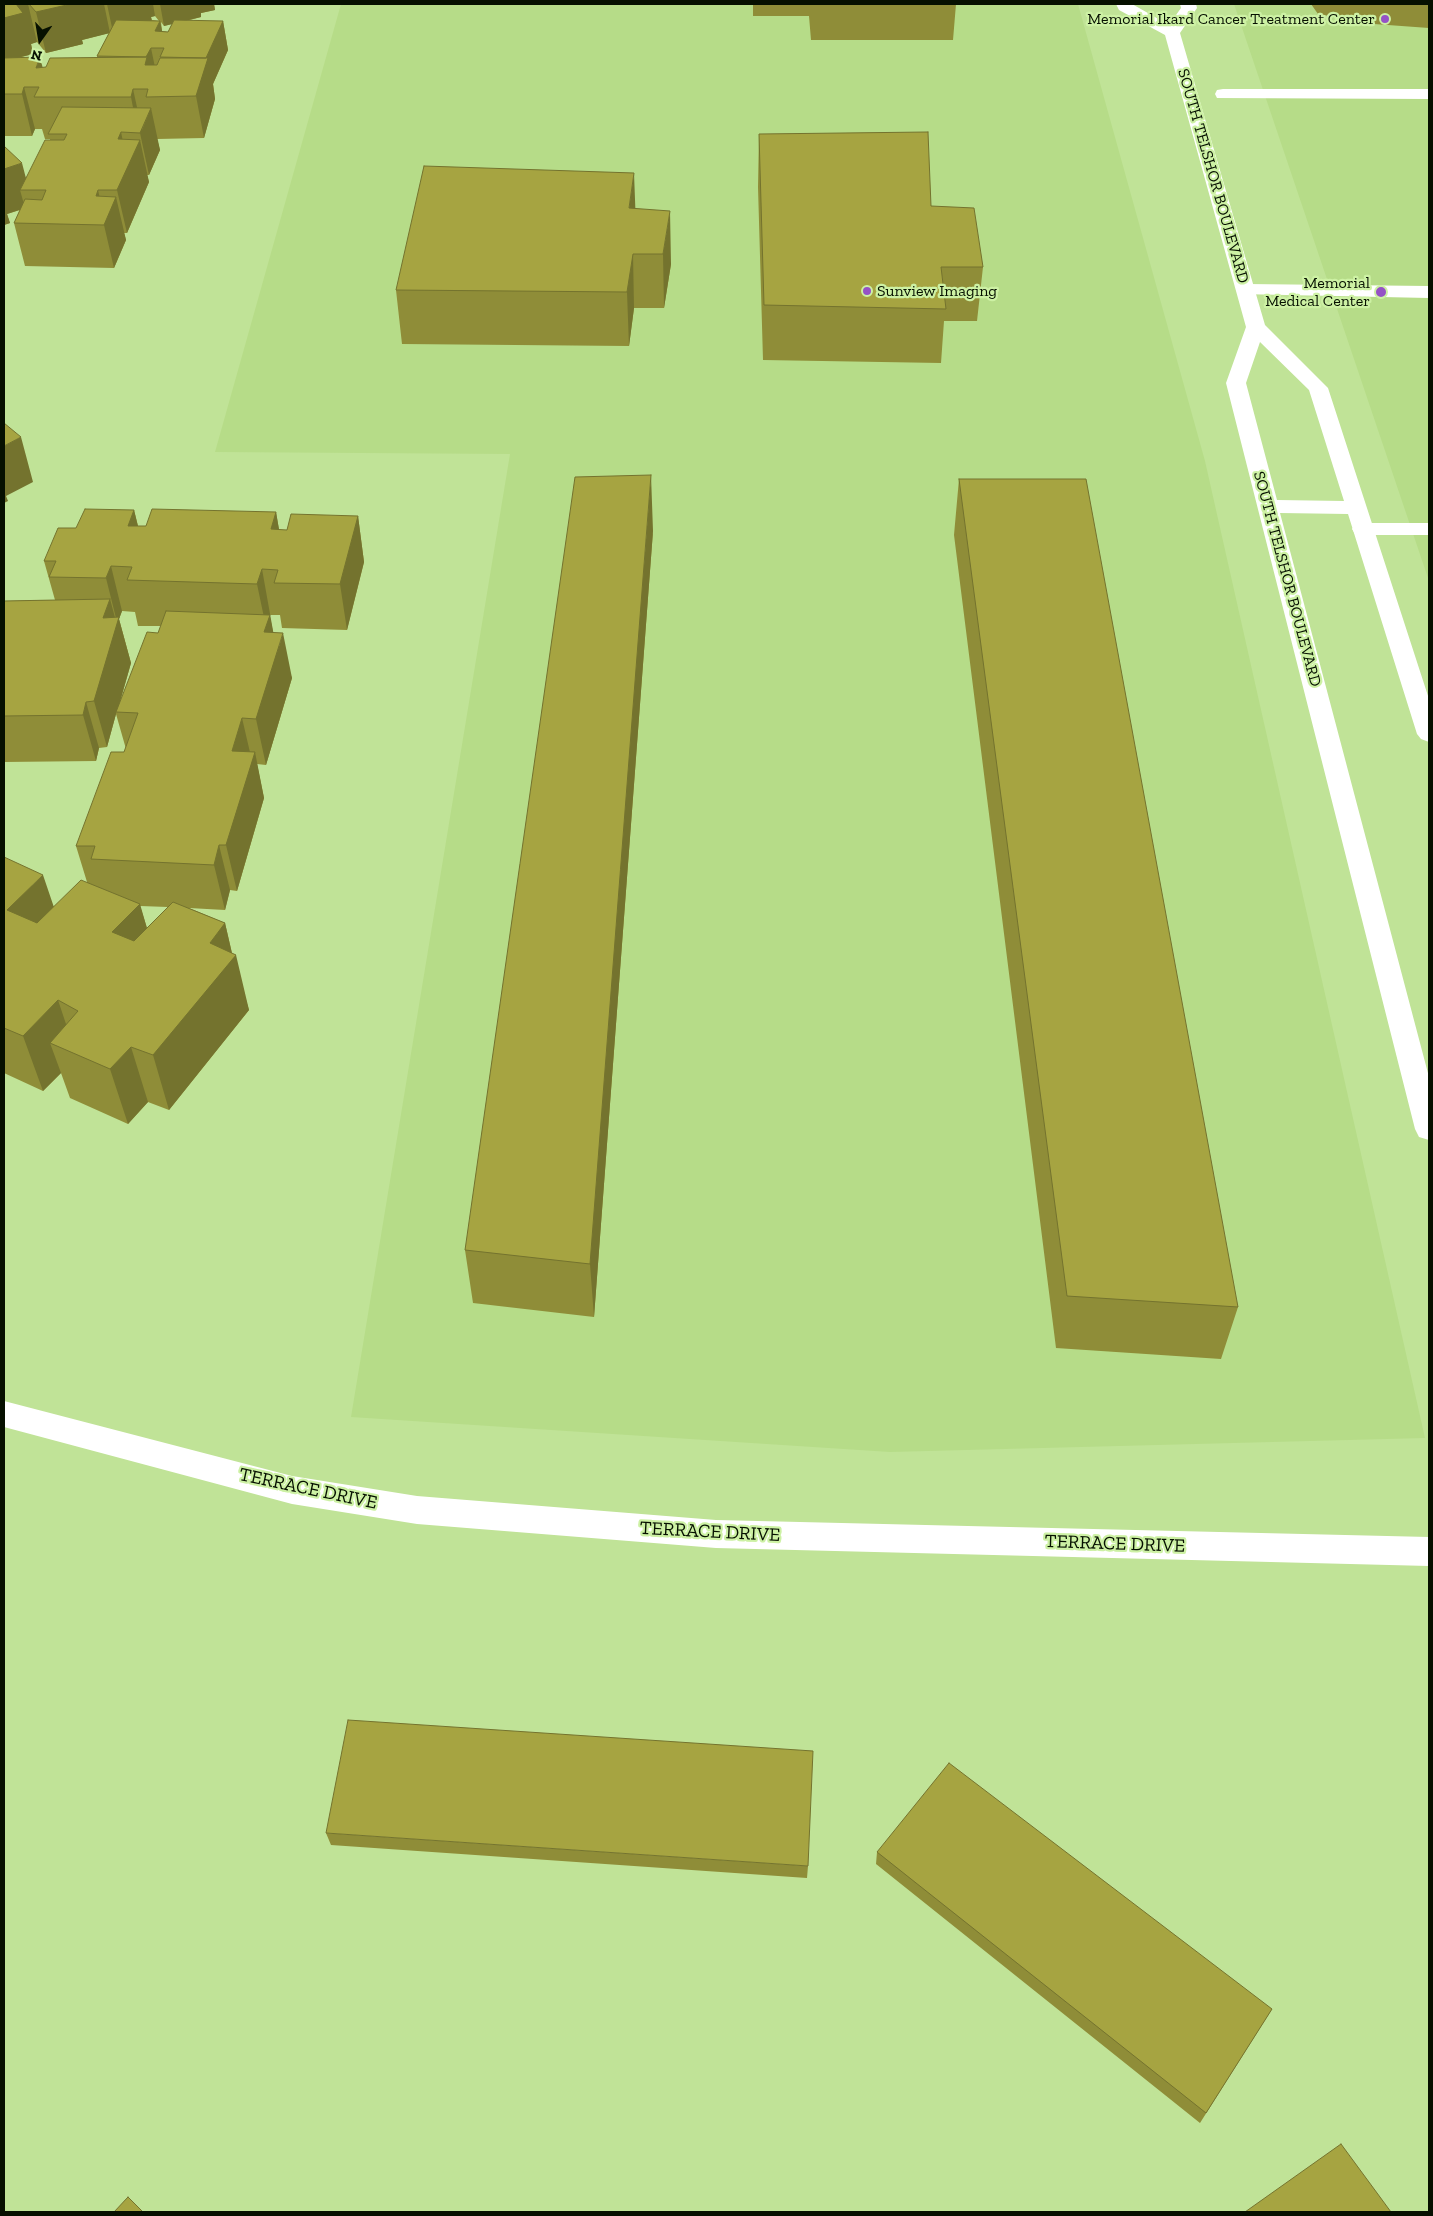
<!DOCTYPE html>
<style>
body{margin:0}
#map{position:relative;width:1433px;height:2216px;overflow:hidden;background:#c0e397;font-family:"Zilla Slab",serif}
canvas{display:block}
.frame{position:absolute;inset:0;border:5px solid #061000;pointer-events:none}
.north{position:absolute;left:15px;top:15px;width:50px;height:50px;-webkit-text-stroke:4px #cdf1a4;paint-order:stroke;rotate:193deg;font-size:14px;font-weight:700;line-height:20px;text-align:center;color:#061000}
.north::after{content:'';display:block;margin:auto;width:18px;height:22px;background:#061000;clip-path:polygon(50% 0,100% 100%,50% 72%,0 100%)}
</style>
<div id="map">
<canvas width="1433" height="2216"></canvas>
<div class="frame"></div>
<div class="north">N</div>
</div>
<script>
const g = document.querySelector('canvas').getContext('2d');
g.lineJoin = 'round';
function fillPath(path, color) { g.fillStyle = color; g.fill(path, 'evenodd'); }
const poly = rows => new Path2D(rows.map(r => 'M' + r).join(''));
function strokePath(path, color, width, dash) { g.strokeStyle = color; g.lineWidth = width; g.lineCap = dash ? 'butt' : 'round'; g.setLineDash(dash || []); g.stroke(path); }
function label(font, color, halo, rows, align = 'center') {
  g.font = font + ' "Zilla Slab",serif'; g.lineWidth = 4.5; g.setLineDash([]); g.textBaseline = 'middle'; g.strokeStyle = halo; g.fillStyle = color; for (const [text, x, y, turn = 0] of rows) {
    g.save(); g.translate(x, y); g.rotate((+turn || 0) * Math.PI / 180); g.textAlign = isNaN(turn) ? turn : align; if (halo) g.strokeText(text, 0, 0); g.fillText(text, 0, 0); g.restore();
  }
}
const built = poly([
 [341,4,1078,4,1205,461,1163,461,1205,461,1425,1438,890,1452,351,1417,510,454,215,452],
 [1234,4,1429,4,1429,581]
]);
const minor = poly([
 [1223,89,1429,89,1429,99,1217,98,1215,94,1217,90,1223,89],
 [1246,284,1429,286,1429,298,1239,294,1237,290,1239,286,1246,284],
 [1363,523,1429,523,1429,535,1363,535,1355,534,1352,529,1355,524,1363,523],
 [4,1401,292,1476,417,1496,716,1520,1429,1537,1429,1566,716,1548,417,1524,292,1504,4,1427,4,1401]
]);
const major = poly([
 [1116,4,1132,4,1169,25,1181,8,1180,4,1196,4,1197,8,1180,33,1265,325,1328,388,1429,699,1429,742,1421,739,1417,734,1348,514,1280,513,1429,1077,1429,1140,1419,1137,1415,1129,1226,383,1246,327,1165,35,1119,10,1116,4],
 [1260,342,1309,390,1344,501,1277,500,1246,383,1260,342]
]);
const wall = poly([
 [4,4,214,4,215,10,201,13,201,17,186,21,223,21,228,50,213,84,215,99,204,138,157,139,160,150,149,175,147,175,149,182,127,233,124,233,126,240,114,268,25,266,14,223,20,210,7,214,10,223,4,225,4,146,26,178,50,140,50,139,45,139,42,129,35,129,32,136,4,136],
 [155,16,159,21,152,20,151,17],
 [161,22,164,26,172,24,168,32,162,31],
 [109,33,97,56,97,57,42,68,18,58,33,54,31,44,37,42,46,53,83,44,82,40],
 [753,4,956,4,953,40,811,40,809,16,753,16],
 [1311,4,1429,4,1429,28,1374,24,1318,14],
 [759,134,931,206,983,267,977,321,944,321,941,363,763,360,758,187],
 [635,208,671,264,664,308,634,308,629,346,402,344,396,290],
 [959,479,1238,1307,1221,1359,1056,1348,954,535],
 [134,510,138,526,146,526,276,512,279,530,287,530,358,516,364,562,347,630,282,628,280,615,270,615,270,617,273,632,292,678,266,765,257,764,264,798,237,891,230,890,225,910,189,908,225,923,232,953,249,1010,169,1110,148,1102,128,1124,70,1098,61,1073,43,1091,4,1073,4,857,54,907,87,882,76,846,126,749,116,714,107,747,99,748,96,761,4,762,4,601,55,600,44,561,76,528],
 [122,611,135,612,138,626,161,626,158,633,120,702,131,663,119,619],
 [140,906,168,907,147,928],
 [653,531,594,1317,473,1303,465,1250],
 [326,1833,808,1866,807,1878,331,1845],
 [877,1852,1272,2009,1200,2123,876,1864]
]);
const shadedWall = poly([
 [16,4,28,4,37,42,31,44,33,54,4,61,4,18],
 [71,4,104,4,110,33,82,40,83,44,46,53,36,12],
 [107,4,153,4,155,16,151,17,153,28,114,37],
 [160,4,214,4,215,10,201,13,201,17,164,26],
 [160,21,166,50,164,48,155,31],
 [223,21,228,50,213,84,215,99,204,138,196,96,206,58],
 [151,48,157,77,145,65,146,57],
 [40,57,50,97,36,68],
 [24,87,35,129,32,136,22,94],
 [133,89,142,130,151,108,160,150,149,175,140,133,138,133,131,97],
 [121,132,128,166,140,140,149,182,127,233,117,190,118,139],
 [22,163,29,190,20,190,25,208,7,214,10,223,4,225,4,169],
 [634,173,636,226,629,208],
 [98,190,105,222,116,197,126,240,114,268,104,225,96,196],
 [670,211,671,264,664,308,663,254],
 [633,254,634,308,629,346,627,292],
 [21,437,33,482,6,496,8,501,4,503,4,446],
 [651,475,653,531,594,1317,590,1264],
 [134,510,145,555,128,526],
 [276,512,284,558,271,529],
 [358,516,364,562,347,630,340,584],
 [111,566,122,611,119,619,131,663,117,712,116,712,116,714,107,747,94,701,103,618,110,599,117,625,117,622,106,578],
 [262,569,277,653,283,633,292,678,266,765,256,719,264,632,266,627,257,584],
 [86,702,99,748,96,761,83,715],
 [242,718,252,761,255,752,264,798,237,891,226,845,232,751],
 [219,845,230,890,225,910,214,865],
 [43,875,62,931,27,966,7,910],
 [140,904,156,960,112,932],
 [225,923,233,958,236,955,249,1010,169,1110,153,1055,210,943],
 [58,1000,76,1054,50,1043,61,1073,43,1091,23,1036],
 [131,1047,148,1102,128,1124,110,1069]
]);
const building = poly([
 [4,4,17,4,16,4,23,13,4,18,4,4],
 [29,4,71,4,36,12,29,4],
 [116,20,160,21,155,31,168,32,174,20,223,21,206,58,160,57,164,48,151,48,146,57,97,56,116,20],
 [40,57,36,68,46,67,50,58,147,57,145,65,157,65,160,58,208,58,196,96,146,97,148,89,133,89,131,97,34,97,39,87,24,87,22,94,4,94,4,58,40,57],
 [62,107,151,108,140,133,121,132,118,139,140,140,117,190,98,190,96,196,116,197,104,225,14,223,25,199,42,200,46,190,20,190,45,140,64,140,67,134,48,134,62,107],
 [928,132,931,206,974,208,983,267,941,267,946,309,764,305,759,134,928,132],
 [4,146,22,163,4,169,4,146],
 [424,166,634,173,629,208,670,211,663,254,633,254,627,292,396,290,424,166],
 [4,423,21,437,4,446,4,423],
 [651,475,590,1264,465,1250,575,477,651,475],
 [959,479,1086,479,1238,1307,1067,1296,959,479],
 [85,509,134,510,128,526,146,526,152,509,276,512,271,529,287,530,291,514,358,516,340,584,274,583,278,570,262,569,257,584,127,580,132,567,111,566,106,578,49,577,56,561,44,561,58,528,76,528,85,509],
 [110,599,103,618,119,617,94,701,86,702,83,715,4,716,4,601,110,599],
 [166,611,270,615,264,632,283,633,256,719,242,718,232,751,255,752,226,845,219,845,214,865,91,859,95,846,76,846,111,752,124,752,138,713,116,712,147,632,158,633,166,611],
 [4,857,43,875,7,910,37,923,81,880,140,904,112,932,134,941,173,902,225,923,210,943,236,955,153,1055,131,1047,110,1069,50,1043,78,1011,58,1000,23,1036,4,1028,4,857],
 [348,1720,813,1751,808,1866,326,1833,348,1720],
 [949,1763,1272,2009,1206,2113,877,1852,949,1763],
 [1341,2144,1391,2212,1245,2212,1341,2144],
 [128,2197,143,2212,114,2212,128,2197]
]);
const markers = [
 [1385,19,5,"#9552c6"],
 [867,291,5,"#9552c6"],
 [1381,292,6,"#9552c6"]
];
const farPoinames = [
 ["Memorial Ikard Cancer Treatment Center",1375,19],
 ["Memorial",1370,283],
 ["Medical Center",1370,301],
 ["Sunview Imaging",877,291,"left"]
];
const farStreetnames = [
 ["SOUTH TELSHOR BOULEVARD",1213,176,74],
 ["SOUTH TELSHOR BOULEVARD",1287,579,75]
];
const streetNames = [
 ["TERRACE DRIVE",308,1489,12],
 ["TERRACE DRIVE",710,1532,3],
 ["TERRACE DRIVE",1115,1544,2]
];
fillPath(built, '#b6dc88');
fillPath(minor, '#fff');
fillPath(major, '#fff');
fillPath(wall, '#8f8d38');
fillPath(shadedWall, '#74732e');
fillPath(building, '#a6a441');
strokePath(building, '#74732e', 1);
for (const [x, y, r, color] of markers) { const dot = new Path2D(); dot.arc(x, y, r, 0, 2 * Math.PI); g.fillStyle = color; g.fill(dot); strokePath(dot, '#cdf1a4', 2); }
label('16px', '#061000', '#cdf1a4', farPoinames, 'right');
label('16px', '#061000', '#cdf1a4', farStreetnames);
label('19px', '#061000', '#cdf1a4', streetNames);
</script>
